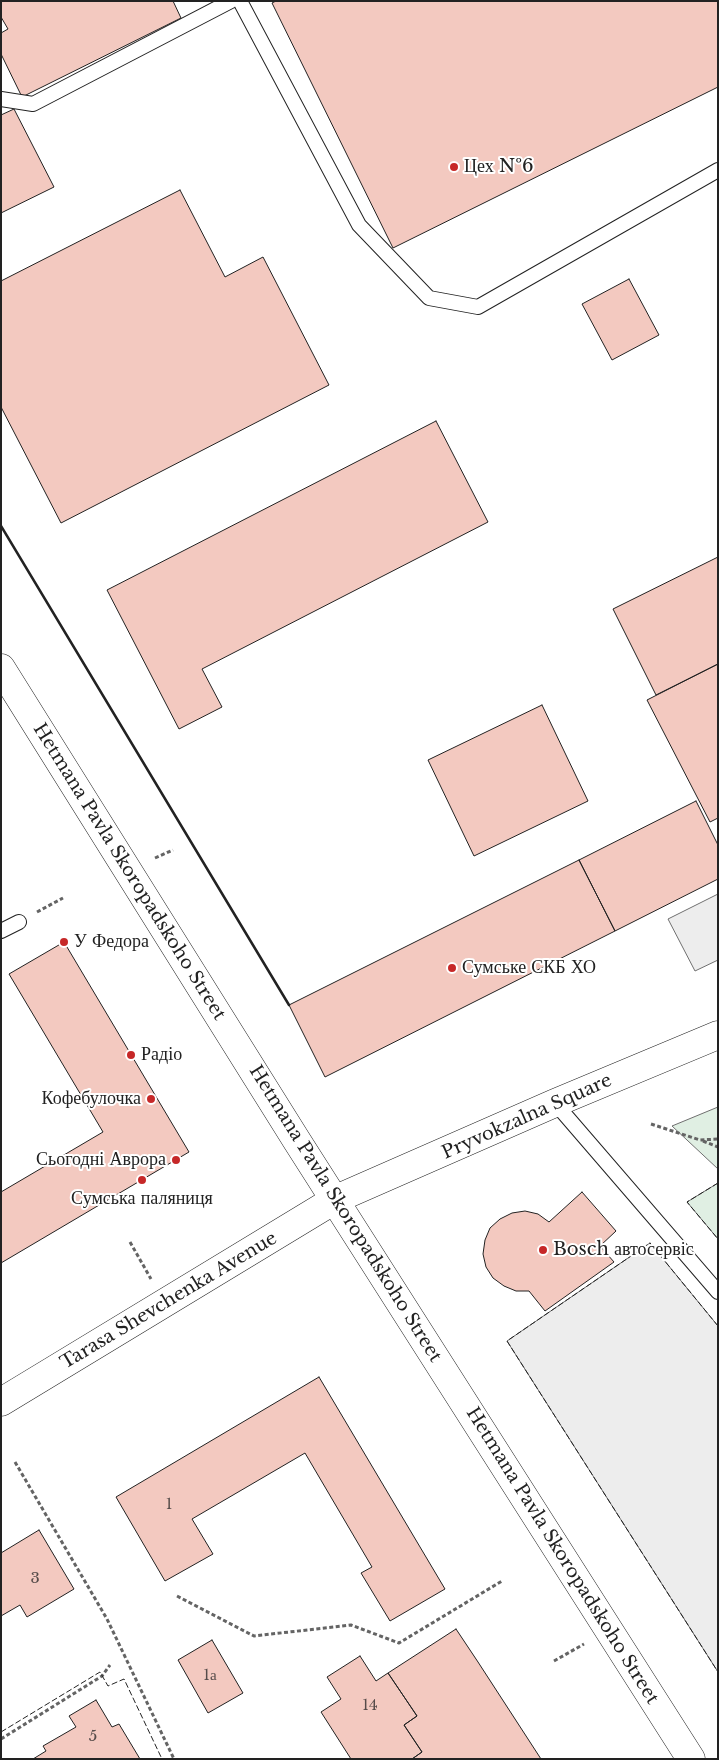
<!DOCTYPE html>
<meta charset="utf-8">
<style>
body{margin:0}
#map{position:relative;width:719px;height:1760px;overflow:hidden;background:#fff;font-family:"Libre Baskerville",serif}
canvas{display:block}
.frame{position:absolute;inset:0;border:2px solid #222;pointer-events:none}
</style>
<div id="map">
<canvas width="719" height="1760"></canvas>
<div class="frame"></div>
</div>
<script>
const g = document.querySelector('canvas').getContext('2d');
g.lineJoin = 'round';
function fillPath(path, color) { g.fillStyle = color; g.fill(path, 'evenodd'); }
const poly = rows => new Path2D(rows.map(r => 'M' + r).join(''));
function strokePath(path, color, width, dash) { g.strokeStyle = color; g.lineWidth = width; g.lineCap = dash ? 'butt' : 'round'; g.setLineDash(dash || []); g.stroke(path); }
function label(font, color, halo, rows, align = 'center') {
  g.font = font + ' "Libre Baskerville",serif'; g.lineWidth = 4; g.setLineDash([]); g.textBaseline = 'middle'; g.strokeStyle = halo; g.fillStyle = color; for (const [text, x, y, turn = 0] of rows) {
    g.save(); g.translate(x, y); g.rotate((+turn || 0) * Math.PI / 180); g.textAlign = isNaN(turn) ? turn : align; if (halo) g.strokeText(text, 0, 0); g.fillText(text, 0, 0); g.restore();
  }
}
const green = poly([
 [718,1107,718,1169,672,1126,718,1107],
 [718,1183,718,1239,687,1202,718,1183]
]);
const parking = poly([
 [718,894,718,960,695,971,668,919,718,894],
 [650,1243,718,1326,718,1672,507,1341,650,1243]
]);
const building = poly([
 [1,1,173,1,181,18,22,97,1,54,1,33,8,29,1,17,1,1],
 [276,1,718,1,718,87,393,248,272,3,276,1],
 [14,109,54,187,1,213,1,115,14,109],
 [180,190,225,277,263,257,329,385,61,523,1,407,1,281,180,190],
 [629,279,659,335,612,360,582,304,629,279],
 [436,421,488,522,202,669,222,707,179,729,107,590,436,421],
 [718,557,718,664,656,695,613,609,718,557],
 [718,664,718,818,710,822,647,700,718,664],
 [542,705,588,801,474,856,428,760,542,705],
 [696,801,718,845,718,879,615,931,579,860,696,801],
 [579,860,615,931,325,1077,289,1005,579,860],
 [64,942,189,1152,1,1263,1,1192,103,1132,9,974,64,942],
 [582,1192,616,1231,600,1246,614,1262,545,1311,529,1291,516,1291,504,1286,493,1278,486,1267,483,1254,485,1240,490,1228,500,1219,512,1213,525,1211,538,1214,549,1222,582,1192],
 [319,1377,445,1589,390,1621,361,1573,372,1567,305,1453,192,1519,213,1554,165,1581,116,1497,319,1377],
 [39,1530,74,1589,27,1617,20,1605,1,1616,1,1553,39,1530],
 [456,1629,478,1662,541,1759,412,1759,422,1752,404,1725,417,1716,388,1673,456,1629],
 [212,1640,243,1693,208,1713,178,1660,212,1640],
 [360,1656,376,1681,388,1673,417,1716,404,1725,422,1752,412,1759,351,1759,321,1712,341,1699,327,1677,360,1656],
 [96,1700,112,1727,119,1724,140,1759,33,1759,46,1751,43,1746,76,1727,69,1716,96,1700]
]);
const path = poly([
 [155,858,173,850],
 [37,912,63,898],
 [651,1124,700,1140,718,1139],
 [703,1141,718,1147],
 [130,1242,151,1279],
 [15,1462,107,1619,174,1759],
 [177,1596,254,1636,351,1625,399,1643,502,1581],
 [554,1661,584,1644],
 [1,1739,102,1676,110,1665]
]);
const service = poly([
 [240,1,359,225,429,298,478,307,718,170],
 [1,99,33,104,231,1],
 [1,931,19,922],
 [555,1103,718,1292]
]);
const secondary = poly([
 [336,1199,555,1103,718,1035]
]);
const primary = poly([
 [1,668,297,1141,691,1759],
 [1,1402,336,1199]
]);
const fence = poly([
 [718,1183,687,1202,718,1239],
 [718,1326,650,1243,507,1341,718,1672],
 [1,1732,100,1672,108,1686,124,1679,162,1759]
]);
const wall = poly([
 [1,526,289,1005]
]);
const markers = [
 [454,167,5,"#c62828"],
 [64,942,5,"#c62828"],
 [452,968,5,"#c62828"],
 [131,1055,5,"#c62828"],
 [151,1099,5,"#c62828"],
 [176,1160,5,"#c62828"],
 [142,1180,5,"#c62828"],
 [543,1250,5,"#c62828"]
];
const numberNames = [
 ["1",169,1505],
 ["3",35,1579],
 ["1а",210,1676],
 ["14",370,1706],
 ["5",93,1737]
];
const poiNames = [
 ["Цех №6",464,167],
 ["У Федора",74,942],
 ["Сумське СКБ ХО",462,968],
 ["Радіо",141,1055],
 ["Кофебулочка",141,1099,"right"],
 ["Сьогодні Аврора",166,1160,"right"],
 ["Сумська паляниця",142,1199,"center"],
 ["Bosch автосервіс",553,1250]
];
const streetNames = [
 ["Hetmana Pavla Skoropadskoho Street",129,872,58],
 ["Pryvokzalna Square",527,1117,-24],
 ["Hetmana Pavla Skoropadskoho Street",345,1214,58],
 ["Tarasa Shevchenka Avenue",169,1301,-31],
 ["Hetmana Pavla Skoropadskoho Street",562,1556,58]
];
fillPath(green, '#e0efe3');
strokePath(green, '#6f6f6f', 1);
fillPath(parking, '#ededed');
strokePath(parking, '#6f6f6f', 1);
fillPath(building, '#f3c9c0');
strokePath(building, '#222', 1);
strokePath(service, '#222', 16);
strokePath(secondary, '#222', 29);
strokePath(primary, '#222', 29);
strokePath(path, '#646464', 3, [4, 2.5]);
strokePath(service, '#fff', 14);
strokePath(secondary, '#fff', 28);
strokePath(primary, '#fff', 28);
strokePath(fence, '#222', 1, [6, 2.5]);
strokePath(wall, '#222', 2.5);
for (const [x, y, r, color] of markers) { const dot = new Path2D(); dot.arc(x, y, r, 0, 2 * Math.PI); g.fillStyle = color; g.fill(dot); strokePath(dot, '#fff', 2); }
label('15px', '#564c4a', null, numberNames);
label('18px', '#222', '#fff', poiNames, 'left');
label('18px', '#222', '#fff', streetNames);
</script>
